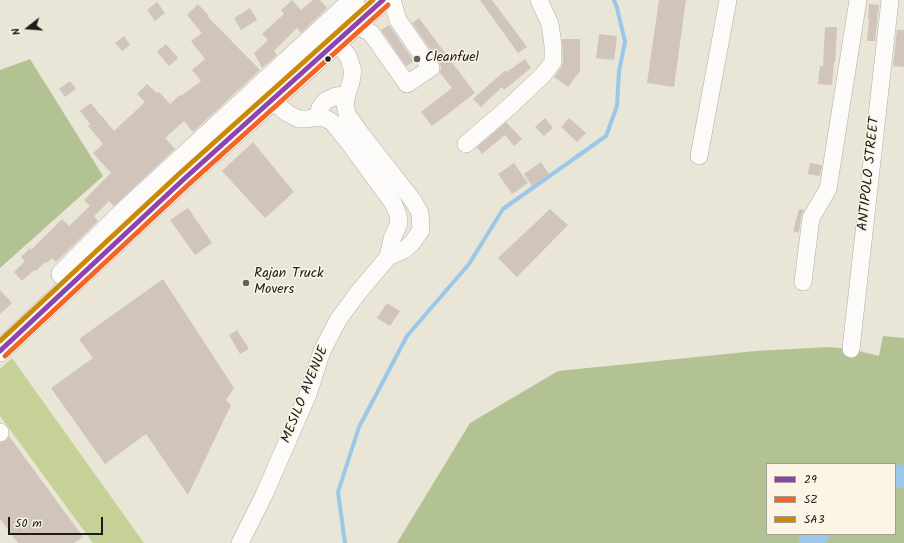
<!DOCTYPE html>
<style>
body{margin:0}
#map{position:relative;width:904px;height:543px;overflow:hidden;background:#e9e5d7;font-family:Kalam,sans-serif}
canvas{display:block}
.legend{position:absolute;left:766px;top:463px;width:130px;height:72px;box-sizing:border-box;background:#fcf5e5;border:1px solid #a29e95;margin:0;padding:5px 7px;list-style:none;font-size:12px;color:#1c1c1c}
.legend li{display:flex;align-items:center;gap:8px;height:20px}
.legend b{width:20px;border:1px solid #a29e95}
.north{position:absolute;left:8px;top:8px;width:40px;height:40px;-webkit-text-stroke:3px #fcf5e5;paint-order:stroke;rotate:253deg;font-size:11px;font-weight:700;line-height:16px;text-align:center;color:#1c1c1c}
.north::after{content:'';display:block;margin:auto;width:14px;height:18px;background:#1c1c1c;clip-path:polygon(50% 0,100% 100%,50% 72%,0 100%)}
.scale{position:absolute;left:8px;top:517px;width:95px;height:18px;box-sizing:border-box;border:2px solid #1c1c1c;border-top:0;padding-left:5px;font-size:12px;line-height:14px;white-space:nowrap;color:#1c1c1c;-webkit-text-stroke:3px #fcf5e5;paint-order:stroke}
</style>
<div id="map">
<canvas width="904" height="543"></canvas>
<ul class="legend">
<li><b style="height:5px;background:#8e44ad"></b>29</li>
<li><b style="height:5px;background:#f26522"></b>SZ</li>
<li><b style="height:5px;background:#cb8a06"></b>SA3</li>
</ul>
<div class="north">N</div>
<div class="scale">50 m</div>
</div>
<script>
const g = document.querySelector('canvas').getContext('2d');
g.lineJoin = 'round';
function fillPath(path, color) { g.fillStyle = color; g.fill(path, 'evenodd'); }
const poly = rows => new Path2D(rows.map(r => 'M' + r).join(''));
function strokePath(path, color, width, dash) { g.strokeStyle = color; g.lineWidth = width; g.lineCap = dash ? 'butt' : 'round'; g.setLineDash(dash || []); g.stroke(path); }
function label(font, color, halo, rows, align = 'center') {
  g.font = font + ' Kalam,sans-serif'; g.lineWidth = 3; g.setLineDash([]); g.textBaseline = 'middle'; g.strokeStyle = halo; g.fillStyle = color; for (const [text, x, y, turn = 0] of rows) {
    g.save(); g.translate(x, y); g.rotate((+turn || 0) * Math.PI / 180); g.textAlign = isNaN(turn) ? turn : align; if (halo) g.strokeText(text, 0, 0); g.fillText(text, 0, 0); g.restore();
  }
}
const green = poly([
 [12,358,144,543,93,543,0,416,0,369]
]);
const forest = poly([
 [30,59,103,176,0,268,0,70],
 [883,336,904,338,904,543,397,543,470,423,558,371,756,351,829,347,851,349,879,356],
 [767,464,895,464,895,534,767,534]
]);
const stream = poly([
 [345,543,338,492,359,427,407,336,469,264,503,209,606,136,617,106,619,71,625,42,617,8,614,0]
]);
const river = poly([
 [895,477,904,476],
 [810,543,818,534]
]);
const building = poly([
 [292,0,301,10,313,0,320,0,327,8,301,33,297,28,274,51,277,55,262,68,254,53,268,40,262,34,284,14,281,10],
 [480,0,492,0,527,47,518,53],
 [659,0,686,0,674,87,647,83],
 [157,2,165,13,155,21,147,10],
 [198,4,209,16,208,17,260,70,193,132,184,121,165,138,175,149,114,206,109,201,94,216,98,221,56,262,52,258,47,263,45,262,36,271,34,270,22,281,14,272,25,261,21,257,30,248,31,250,62,219,69,226,90,206,84,200,111,173,93,153,103,144,88,126,90,124,80,111,91,103,100,115,101,115,114,131,145,102,137,94,147,84,157,93,159,92,170,104,180,95,181,96,201,81,192,70,205,59,191,41,202,33,187,15],
 [869,4,879,5,875,41,867,41,869,19,868,19],
 [250,8,257,20,241,30,234,18],
 [419,18,475,93,432,126,421,112,452,88,440,73,441,68,439,62,412,23],
 [389,25,414,61,406,66,381,30],
 [825,27,837,27,835,62,834,62,832,85,818,84,820,66,823,66],
 [897,30,904,30,904,67,893,66],
 [599,34,617,36,614,60,596,58],
 [124,36,130,45,122,51,115,43],
 [562,39,580,39,580,71,568,87,554,77,561,68,563,62],
 [166,44,178,58,169,66,157,52],
 [525,59,531,68,521,76,504,90,502,87,481,107,473,99,493,81,506,70,507,72],
 [70,81,76,89,65,97,59,89],
 [545,118,553,128,544,136,535,127],
 [569,118,586,133,577,142,561,127],
 [506,122,522,139,514,146,505,135,482,154,477,147],
 [253,142,294,192,265,218,222,171],
 [541,162,549,174,532,186,524,174],
 [514,163,528,183,512,194,498,174],
 [810,163,822,165,820,176,808,174],
 [188,208,212,243,195,255,170,220],
 [550,209,568,225,517,277,498,258],
 [799,209,804,210,801,217,799,233,793,231],
 [163,279,234,388,226,400,231,405,188,495,146,434,105,464,51,388,93,358,79,339],
 [0,290,12,303,0,314],
 [387,303,400,311,390,326,377,318],
 [237,330,249,349,240,354,229,335],
 [9,436,83,537,74,543,18,543,0,519,0,443,5,441,8,438]
]);
const minor = poly([
 [356,25,371,33,407,84,431,68,398,20,392,0],
 [264,91,272,100,287,113,299,119,308,119,317,117,327,119,333,123,349,143,393,203,398,215,399,223,392,239,388,257],
 [317,117,320,108,325,101,336,96,347,94],
 [466,144,509,107,543,75,553,62,553,45,550,24,539,0],
 [699,156,728,0],
 [803,282,811,218,828,189,858,0],
 [851,349,890,0],
 [0,432,0,433],
 [240,543,264,495,308,394,322,351,338,320,357,294,388,257,404,250,412,243,421,230,420,213,414,202,361,134,347,114,345,104,347,94,351,82,353,71,348,56,330,33]
]);
const major = poly([
 [62,274,119,217,354,0],
 [0,351,184,179,337,42,383,0]
]);
const bus1 = poly([
 [0,351,184,179,383,0]
]);
const bus2 = poly([
 [5,356,189,184,388,5]
]);
const bus3 = poly([
 [0,341,179,174,373,0]
]);
const markers = [
 [328,59,3.5,"#1c1c1c"],
 [417,59,4,"#64625d"],
 [246,283,4,"#64625d"]
];
const poiNames = [
 ["Cleanfuel",425,59],
 ["Rajan Truck",254,275],
 ["Movers",254,291]
];
const streetNames = [
 ["ANTIPOLO STREET",870,174,-84],
 ["MESILO AVENUE",306,395,-68]
];
fillPath(green, '#c6d198');
fillPath(forest, '#b3c292');
strokePath(stream, '#9bc7e8', 4);
strokePath(river, '#9bc7e8', 23);
fillPath(building, '#d1c4bb');
strokePath(minor, '#b0ada4', 18);
strokePath(major, '#b0ada4', 22);
strokePath(minor, '#fcfbf9', 17);
strokePath(major, '#fcfbf9', 21);
strokePath(bus1, '#8e44ad', 5);
strokePath(bus2, '#f26522', 5);
strokePath(bus3, '#cb8a06', 5);
for (const [x, y, r, color] of markers) { const dot = new Path2D(); dot.arc(x, y, r, 0, 2 * Math.PI); g.fillStyle = color; g.fill(dot); strokePath(dot, '#fcf5e5', 1.5); }
label('14px', '#1c1c1c', '#fcf5e5', poiNames, 'left');
label('14px', '#1c1c1c', '#fcf5e5', streetNames);
</script>
